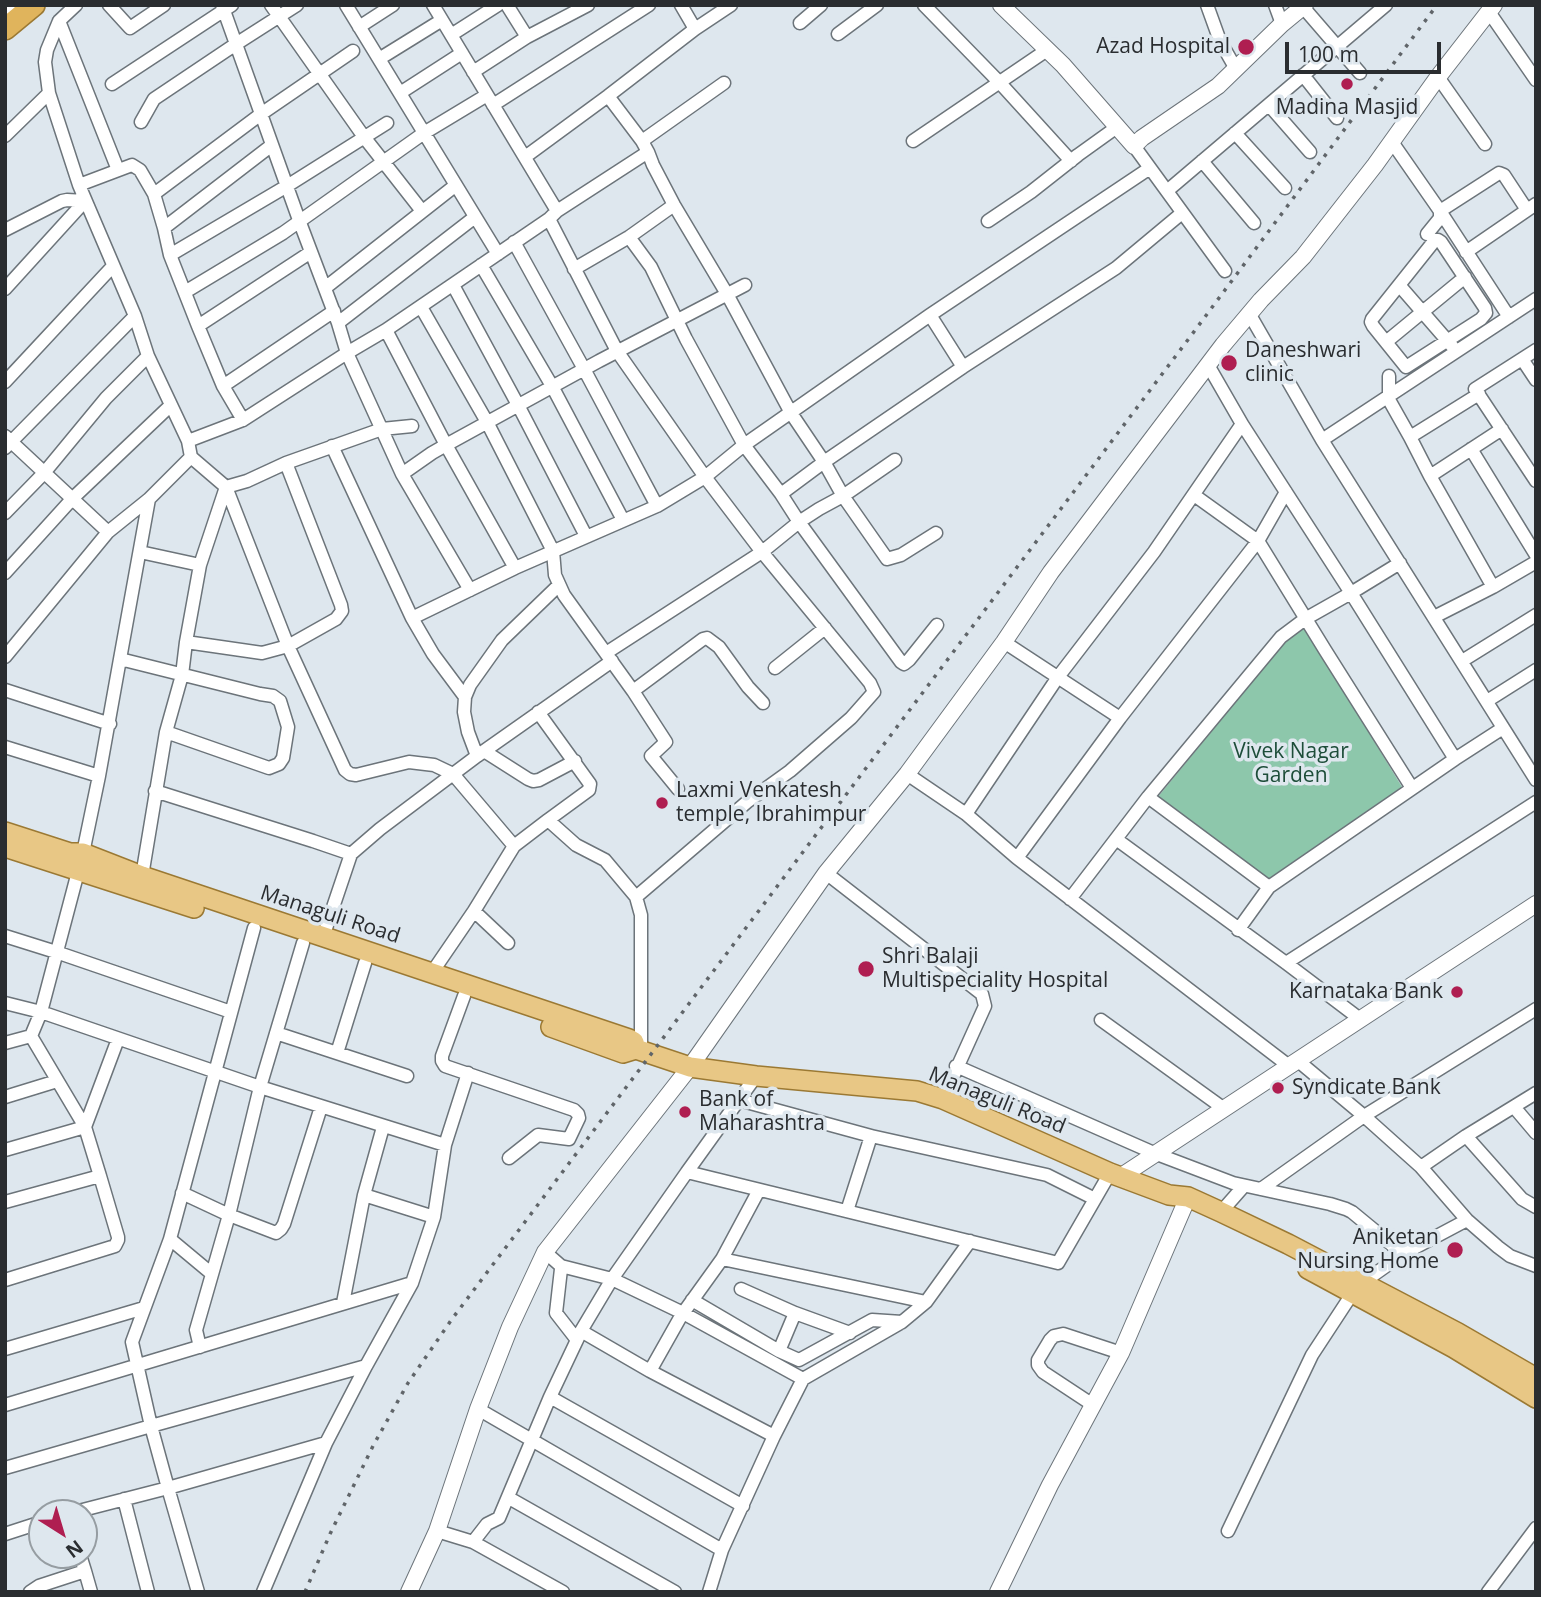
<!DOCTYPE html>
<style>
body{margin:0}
#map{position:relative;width:1541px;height:1597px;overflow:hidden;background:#dee7ee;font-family:"Open Sans",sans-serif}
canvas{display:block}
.frame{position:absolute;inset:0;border:7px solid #2a2d30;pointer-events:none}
.north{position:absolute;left:28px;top:1499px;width:70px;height:70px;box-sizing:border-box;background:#dee7ee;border:2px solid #969da2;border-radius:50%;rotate:143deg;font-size:19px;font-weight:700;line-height:28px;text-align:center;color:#2a2d30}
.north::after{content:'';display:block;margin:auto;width:24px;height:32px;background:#af1e51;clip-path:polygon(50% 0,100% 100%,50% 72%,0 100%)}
.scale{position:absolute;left:1285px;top:42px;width:156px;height:32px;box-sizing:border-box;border:4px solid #2a2d30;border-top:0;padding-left:9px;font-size:21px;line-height:24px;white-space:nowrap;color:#2a2d30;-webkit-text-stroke:5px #dee7ee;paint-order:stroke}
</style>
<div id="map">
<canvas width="1541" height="1597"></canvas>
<div class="frame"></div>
<div class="north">N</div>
<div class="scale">100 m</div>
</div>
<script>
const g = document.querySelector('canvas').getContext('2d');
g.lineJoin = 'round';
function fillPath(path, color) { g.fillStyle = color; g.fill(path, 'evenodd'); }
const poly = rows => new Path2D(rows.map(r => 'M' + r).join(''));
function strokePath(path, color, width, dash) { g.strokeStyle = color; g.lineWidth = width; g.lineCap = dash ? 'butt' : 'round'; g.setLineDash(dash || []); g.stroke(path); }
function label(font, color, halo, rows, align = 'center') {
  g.font = font + ' "Open Sans",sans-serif'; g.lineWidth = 7; g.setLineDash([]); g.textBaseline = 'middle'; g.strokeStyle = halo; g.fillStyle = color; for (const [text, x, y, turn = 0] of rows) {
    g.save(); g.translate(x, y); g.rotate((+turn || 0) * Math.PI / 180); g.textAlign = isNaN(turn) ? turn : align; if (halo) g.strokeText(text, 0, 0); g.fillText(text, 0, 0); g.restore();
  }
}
const green = poly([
 [1304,626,1402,787,1269,881,1157,798,1289,637]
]);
const minor = poly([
 [76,5,59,21,118,170],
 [109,5,130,28,164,5],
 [271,5,364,137,422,211],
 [346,5,498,254],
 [507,5,527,37],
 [924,5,1000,83,1071,161],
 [1207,5,1220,41,1236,69],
 [1275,5,1282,24],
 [5,6,18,19],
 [1303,7,1360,73],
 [1489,12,1536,80],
 [59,21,47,50,45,62,49,93,79,185,135,316,148,356,188,441,191,457,226,487,200,565,186,642,182,675,166,732,142,876],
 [800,23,821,5],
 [359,27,393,5],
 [695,29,731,5],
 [838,34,877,5],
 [451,35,498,5],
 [379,59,442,20],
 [473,72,527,37,588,5],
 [1303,75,1337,118],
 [1438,77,1485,144],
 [112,84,232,5],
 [400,93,462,53],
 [493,105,649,5],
 [1269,105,1310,152],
 [141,122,154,99,236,44,297,5],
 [1235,133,1285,188],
 [5,136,49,93],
 [642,141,724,83],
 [913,141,1047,50],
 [1392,142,1440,211,1509,317],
 [1134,146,1225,271],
 [648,152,653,165,674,205,727,294,791,413,824,462,843,496,887,559,901,555,936,533],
 [525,157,608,96,695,29,681,5],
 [1202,161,1254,223],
 [79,185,132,165,140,170,154,194,164,228,170,255,198,326,223,386,243,420],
 [1167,191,1386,5],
 [154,194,261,114,353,51],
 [557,211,648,152,642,141,608,96],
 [549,219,617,351,705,477,762,552,870,683,874,692,851,718,790,771,747,802,636,897],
 [988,221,1031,192,1078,155,1117,127],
 [164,228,272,145],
 [5,230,62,201,67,200,85,201],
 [1427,234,1440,218,1440,211,1499,173,1504,175,1527,210],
 [629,237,651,267,686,339,744,445,781,494,799,522,901,662,904,664,909,660,937,625],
 [1435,240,1438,240,1441,242,1485,308,1486,313,1481,319,1406,367,1373,326,1371,322,1372,319,1435,240],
 [514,242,584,369,657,506],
 [1466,252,1536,204],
 [170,255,287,186,387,123],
 [481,265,552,386,623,520],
 [574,269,629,237,674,205],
 [453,285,518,405,586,536],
 [1399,285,1452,346],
 [325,288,456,185],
 [5,289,85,201],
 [185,292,283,233,424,133,487,95],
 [421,307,487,422,553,551,555,575,564,595,633,691,666,742,651,756,678,789],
 [930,315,963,367],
 [1250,315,1322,440,1536,780],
 [338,323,475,217],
 [198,326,311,252],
 [386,330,549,219,557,211,433,5],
 [1386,342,1465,277],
 [1536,350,1475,389,1536,481],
 [1522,359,1536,380],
 [1208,365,1242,424,1351,593,1400,563],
 [1389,376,1389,396,1388,398,1410,437,1430,476,1493,587],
 [5,382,113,266],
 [223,386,334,311],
 [412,426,382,429,286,463,247,481,226,487,288,646,345,770,350,774,356,775,409,762,434,765,453,774,514,846,548,820,576,845,605,860,636,897,641,915,641,1051],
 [5,436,108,532,149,499],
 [1410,437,1479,394],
 [1322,440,1536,299],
 [188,441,243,420,347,353,338,323,299,220,222,5],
 [332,446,412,618],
 [5,448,135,316],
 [1471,449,1536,555],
 [402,474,432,453,446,445,599,361,745,285],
 [1430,476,1502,429],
 [781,494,824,462,963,367,1116,268,1182,213],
 [1194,495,1258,541,1325,650,1412,788],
 [5,513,44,473,106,398,148,356],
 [140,552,200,565],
 [5,573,73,498,171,405],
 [470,590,402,474,347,353,386,330,446,445,515,568],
 [1434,617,1493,587,1536,562],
 [186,642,262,653,288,646,336,619,342,611,341,605,286,463],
 [1004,642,1120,718],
 [606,653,762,552,799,522,819,509,843,496,895,460],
 [5,657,108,532],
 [120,659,149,499,191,457],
 [1462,661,1536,615],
 [775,668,825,628],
 [5,690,110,724],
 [633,691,703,639,707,638,719,647,748,687,763,703],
 [465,697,433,654,412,618,515,568,657,506,705,477,744,445,930,315,1150,168],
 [1487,701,1536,670],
 [538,712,590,784,589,790,548,820],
 [5,747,99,776,83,853,41,1012,31,1036,5,1043],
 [484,751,528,779,533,781,539,780,575,761],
 [477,756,468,732,464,712,465,697,470,685,502,640,559,585],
 [1455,759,1269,887,1148,797,1281,637,1305,619,1351,593,1455,759,1503,728],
 [907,774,966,814,1017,858,1120,718,1258,541,1286,492],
 [99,776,120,659,260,694,273,696,280,701,288,727,283,758,279,764,269,768,166,732],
 [155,791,313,841,351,854],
 [966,814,1058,677,1154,552,1242,424],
 [1116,839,1286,963,1360,1019],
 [1017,858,1289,1066],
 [826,873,982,994,985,1006,943,1099],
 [1070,899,1148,797],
 [474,911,508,943],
 [1238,930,1269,887],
 [5,936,56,952,231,1012],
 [323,937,351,854,380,829,477,756,612,661],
 [303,943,260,1087,445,1145,468,1073],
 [1286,963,1536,802],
 [431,974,474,911,514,846],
 [464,996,442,1056,442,1061,445,1066,574,1110,578,1114,579,1118,569,1139,538,1135,509,1158],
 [5,1003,41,1012,260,1087,229,1215,196,1330,200,1347],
 [1101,1020,1223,1108],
 [276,1033,407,1076],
 [337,1053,365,963],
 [1297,1060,1364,1116,1421,1167,1467,1220,1498,1247,1510,1256,1536,1266],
 [956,1066,1154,1153,1233,1183,1330,1204,1346,1209,1352,1212,1403,1254],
 [756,1076,687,1172,1058,1263,1110,1173],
 [5,1097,57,1081],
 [739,1100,871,1136,1047,1175,1095,1199],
 [1514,1107,1536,1133],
 [1466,1136,1522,1199,1536,1207],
 [5,1150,85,1127,118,1039],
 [1421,1167,1466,1136,1536,1093],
 [1261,1189,1364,1116,1536,1009],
 [759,1190,722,1259,926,1302],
 [182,1193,229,1215,276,1233,281,1229,284,1224,321,1107],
 [364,1195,383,1127],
 [5,1202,100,1176,85,1127,31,1036],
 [847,1211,871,1136],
 [1221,1212,1243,1187],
 [434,1217,445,1145],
 [170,1239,254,928],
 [545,1252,561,1266,561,1269,556,1313,577,1340,581,1331,612,1279,687,1172],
 [561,1266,612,1279,683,1313,803,1379],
 [212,1274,170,1239,132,1342,151,1426,366,1366],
 [5,1280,115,1246,118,1240,118,1237,100,1176],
 [741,1289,795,1313,850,1333],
 [692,1300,779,1351,799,1360,872,1320,902,1322],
 [581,1331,650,1371,774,1436],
 [577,1340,550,1397,743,1506],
 [5,1349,144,1308],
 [779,1351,795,1313],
 [650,1371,681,1316,722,1259],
 [5,1405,412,1283],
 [1093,1405,1043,1372,1038,1365,1038,1360,1050,1340,1054,1336,1063,1334,1121,1353],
 [478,1409,722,1550],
 [5,1468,151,1426,168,1488,71,1513],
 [509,1498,675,1592],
 [124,1499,148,1592],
 [437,1531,473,1542,487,1524,499,1518,550,1397],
 [1228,1531,1312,1355,1352,1294,1362,1283,1403,1254,1467,1220],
 [5,1534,42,1522],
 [473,1542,563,1592],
 [85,1571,91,1592],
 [30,1592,39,1586,85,1571,80,1555],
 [198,1592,168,1488,326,1443,366,1366,412,1283,434,1217,364,1195,343,1303],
 [263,1592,326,1443],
 [709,1592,722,1550,774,1436,803,1379,902,1322,926,1302,970,1241],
 [1488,1592,1536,1528]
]);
const tertiary = poly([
 [1001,5,1063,65,1134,146,1142,138,1218,86,1282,24,1305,5],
 [1120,1177,1536,904],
 [409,1592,437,1531,478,1409,510,1327,545,1252,690,1067,826,873,907,774,1004,642,1051,572,1223,345,1261,300,1303,257,1375,165,1438,77,1494,5],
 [998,1592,1050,1485,1121,1353,1188,1197]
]);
const primary = poly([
 [5,832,70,853,83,853,142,876,629,1039,634,1042,636,1049,690,1067,756,1076,917,1091,943,1099,1110,1173,1169,1195,1188,1197,1221,1212,1288,1244,1458,1333,1536,1378],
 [5,847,194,908],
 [551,1027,623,1053,636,1049],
 [1308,1269,1454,1348,1536,1398]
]);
const trunk = poly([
 [5,29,34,5]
]);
const rail = poly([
 [305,1592,330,1534,373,1446,408,1383,452,1319,1190,337,1437,5]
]);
const markers = [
 [1246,47,9,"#af1e51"],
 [1347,84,7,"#af1e51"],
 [1229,363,9,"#af1e51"],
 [662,803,7,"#af1e51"],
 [866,969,9,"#af1e51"],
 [1457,992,7,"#af1e51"],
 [1278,1088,7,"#af1e51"],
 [685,1112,7,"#af1e51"],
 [1455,1250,9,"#af1e51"]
];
const poiNames = [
 ["Azad Hospital",1230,47,"right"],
 ["Madina Masjid",1347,108,"center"],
 ["Daneshwari",1245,351],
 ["clinic",1245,375],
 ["Laxmi Venkatesh",676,791],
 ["temple, Ibrahimpur",676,815],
 ["Shri Balaji",882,957],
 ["Multispeciality Hospital",882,981],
 ["Karnataka Bank",1443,992,"right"],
 ["Syndicate Bank",1292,1088],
 ["Bank of",699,1100],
 ["Maharashtra",699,1124],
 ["Aniketan",1439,1238,"right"],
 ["Nursing Home",1439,1262,"right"]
];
const parkNames = [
 ["Vivek Nagar",1291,752],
 ["Garden",1291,776]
];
const streetNames = [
 ["Managuli Road",330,915,18],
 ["Managuli Road",997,1101,22]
];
fillPath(green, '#8dc7ab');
strokePath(minor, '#6c747a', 15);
strokePath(tertiary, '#6c747a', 18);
strokePath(primary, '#9b7933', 22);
strokePath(trunk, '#9b7933', 24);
strokePath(minor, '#fff', 12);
strokePath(tertiary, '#fff', 16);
strokePath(primary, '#e8c785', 19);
strokePath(trunk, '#e0b45c', 21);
strokePath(rail, '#606569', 3.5, [3.5, 7]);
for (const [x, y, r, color] of markers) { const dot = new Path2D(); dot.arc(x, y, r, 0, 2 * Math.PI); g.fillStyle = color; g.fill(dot); strokePath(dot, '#dee7ee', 2.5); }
label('21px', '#2a2d30', '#dee7ee', poiNames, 'left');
label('21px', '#1d4d39', '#dee7ee', parkNames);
label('21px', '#2a2d30', '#dee7ee', streetNames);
</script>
